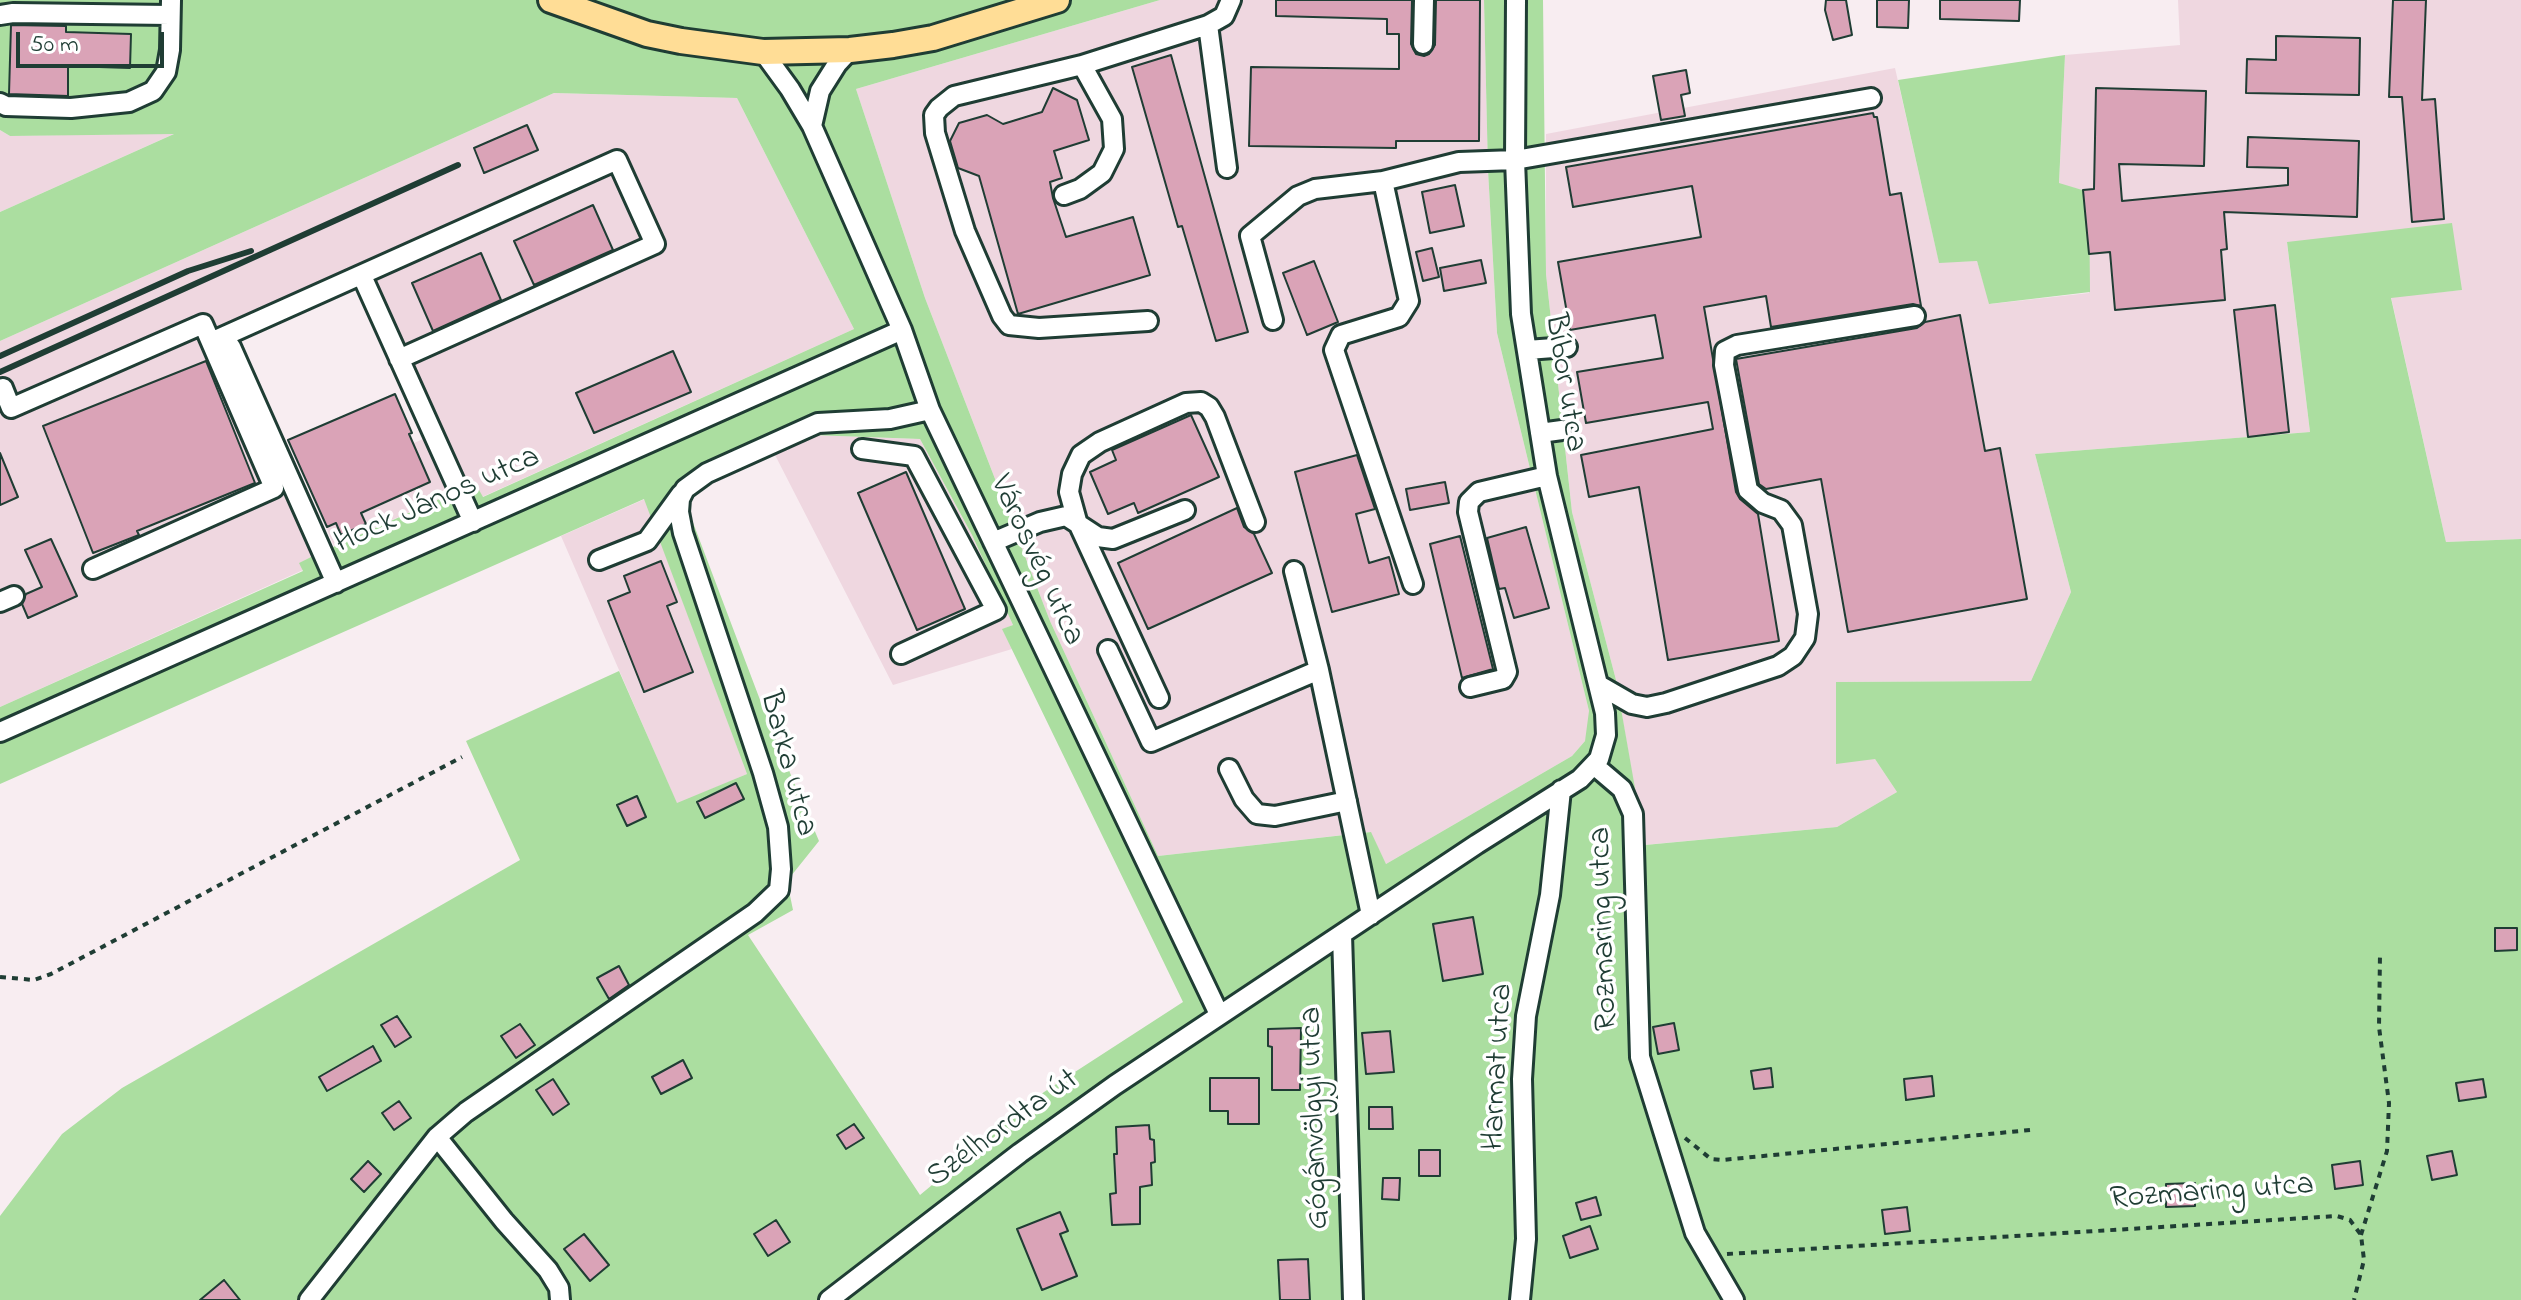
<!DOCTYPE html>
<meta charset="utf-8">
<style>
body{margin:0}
#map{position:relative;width:2521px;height:1300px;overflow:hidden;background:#f8edf1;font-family:"Indie Flower",sans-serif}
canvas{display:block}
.scale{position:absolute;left:16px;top:32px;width:148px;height:36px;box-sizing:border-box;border:4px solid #1f3d34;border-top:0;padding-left:10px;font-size:24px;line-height:28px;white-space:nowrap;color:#1f3d34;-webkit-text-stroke:6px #fff;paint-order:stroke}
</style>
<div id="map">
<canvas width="2521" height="1300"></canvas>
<div class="scale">50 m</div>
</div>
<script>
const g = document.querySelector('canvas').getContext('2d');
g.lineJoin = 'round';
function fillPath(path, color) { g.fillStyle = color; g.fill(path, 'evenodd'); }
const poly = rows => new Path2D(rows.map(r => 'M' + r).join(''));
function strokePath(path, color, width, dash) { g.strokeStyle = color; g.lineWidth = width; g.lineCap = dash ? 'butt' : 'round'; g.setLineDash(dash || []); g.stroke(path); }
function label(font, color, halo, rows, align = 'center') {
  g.font = font + ' "Indie Flower",sans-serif'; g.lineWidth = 7; g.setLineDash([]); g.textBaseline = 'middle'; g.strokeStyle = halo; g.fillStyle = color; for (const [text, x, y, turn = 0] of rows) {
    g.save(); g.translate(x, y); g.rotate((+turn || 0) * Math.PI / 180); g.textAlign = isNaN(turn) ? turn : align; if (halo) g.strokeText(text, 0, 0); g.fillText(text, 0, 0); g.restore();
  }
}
const built = poly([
 [1160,0,1484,0,1488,170,1497,333,1589,711,1589,729,1585,741,1572,756,1386,864,1370,832,1158,856,1050,621,925,298,856,89],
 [2178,0,2521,0,2521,539,2446,542,2391,297,2462,290,2287,243,2310,432,2035,454,2071,592,2031,681,1837,682,1875,759,1897,792,1837,827,1644,845,1616,680,1572,512,1546,274,1546,134,1895,68,1939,262,1977,261,1990,304,2089,293,2089,192,2059,184,2065,55,2180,45],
 [554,93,737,98,854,329,482,497,474,483,334,546,310,489,423,439,354,286,221,345,313,556,300,563,303,570,0,707,0,341],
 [0,130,10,136,176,133,0,212],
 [811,435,920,439,972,535,1013,625,1003,629,1012,649,893,685,774,453],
 [645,499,747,774,677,804,561,536]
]);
const green = poly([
 [0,0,1160,0,856,89,925,298,1050,621,1158,856,1371,832,1386,864,1572,756,1585,741,1589,711,1497,333,1488,170,1484,0,1543,0,1546,274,1572,512,1616,680,1645,845,1837,827,1897,792,1875,759,1836,764,1836,682,2031,681,2071,592,2035,454,2310,432,2287,242,2452,223,2462,290,2391,298,2446,542,2521,539,2521,1300,0,1300,0,1216,62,1134,122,1088,520,860,466,741,619,671,677,803,747,774,644,499,0,784,0,707,303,571,299,563,313,556,475,483,483,497,854,329,737,98,554,93,0,341,0,212,174,134,10,136,0,130],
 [811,435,920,439,972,535,1013,625,1002,629,1183,1002,1044,1092,920,1195,748,935,793,910,787,881,819,841,768,721,689,512,692,496,702,488],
 [2065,55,2059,183,2089,192,2090,292,1989,304,1977,261,1939,263,1898,80]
]);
const building = poly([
 [1276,0,1412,0,1411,44,1416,54,1424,56,1429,54,1435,45,1436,0,1480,0,1479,141,1396,141,1396,148,1249,146,1251,67,1399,69,1399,34,1387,34,1387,19,1276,16,1276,0],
 [1826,0,1846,0,1852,35,1833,40,1825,10,1826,0],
 [1877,0,1909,0,1908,28,1877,27,1877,0],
 [1940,0,2020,0,2019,21,1940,19,1940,0],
 [2393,0,2426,0,2422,100,2435,99,2444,219,2412,222,2402,97,2389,97,2393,0],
 [11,25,66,26,66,32,131,34,130,68,68,66,68,96,9,94,11,25],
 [2276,36,2360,38,2359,95,2246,93,2247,59,2276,60,2276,36],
 [1171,55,1248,332,1216,341,1182,226,1178,227,1132,67,1171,55],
 [1686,70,1690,93,1681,95,1685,116,1661,120,1653,76,1686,70],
 [1053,88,1077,100,1089,140,1054,151,1062,178,1050,182,1053,198,1066,237,1133,217,1150,275,1018,314,979,176,958,168,950,141,959,123,987,115,1003,124,1042,112,1053,88],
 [2096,88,2206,91,2204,166,2119,164,2122,201,2288,185,2288,168,2247,167,2248,137,2359,141,2357,217,2224,212,2227,249,2221,250,2225,300,2115,310,2110,252,2089,254,2083,190,2094,189,2096,88],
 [1873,113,1874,117,1877,117,1890,195,1901,193,1921,306,1913,304,1771,327,1766,296,1704,307,1736,492,1740,499,1758,514,1779,641,1668,660,1639,487,1589,497,1581,455,1713,429,1708,402,1586,423,1577,372,1663,358,1655,315,1570,330,1558,262,1701,237,1692,186,1573,207,1566,167,1873,113],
 [527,125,538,150,484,173,474,148,527,125],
 [1455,185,1464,226,1430,233,1422,192,1455,185],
 [593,205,613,250,534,285,514,241,593,205],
 [1432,248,1439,277,1423,281,1416,252,1432,248],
 [481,253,501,300,433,331,412,283,481,253],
 [1481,260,1486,283,1444,291,1440,268,1481,260],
 [1314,261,1338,322,1307,335,1283,273,1314,261],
 [2275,305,2289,432,2248,437,2234,310,2275,305],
 [1960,315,1985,451,2000,448,2027,599,1848,632,1821,479,1766,489,1759,484,1736,359,1917,328,1925,322,1960,315],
 [673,351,691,392,594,433,576,393,673,351],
 [206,361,255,483,137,531,139,535,93,553,43,426,206,361],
 [395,394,412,433,409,434,430,482,361,513,366,524,341,535,336,523,327,527,288,440,395,394],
 [1191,415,1219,477,1138,513,1134,503,1108,514,1090,472,1116,460,1112,450,1191,415],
 [0,453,18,497,0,505,0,453],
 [1357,455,1375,509,1356,514,1369,563,1389,557,1399,594,1332,612,1295,472,1357,455],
 [906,472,965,609,917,630,858,493,906,472],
 [1445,482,1449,503,1410,510,1406,489,1445,482],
 [1237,508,1244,527,1254,534,1272,573,1148,629,1118,563,1237,508],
 [1526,527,1549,608,1514,618,1505,588,1499,589,1487,538,1526,527],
 [1460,536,1493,669,1462,678,1430,544,1460,536],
 [51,539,77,596,28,618,22,604,26,594,42,587,25,550,51,539],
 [661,561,677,602,667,606,693,672,644,692,608,601,630,592,624,576,661,561],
 [736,783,744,799,705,818,697,802,736,783],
 [637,796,646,817,627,826,617,805,637,796],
 [1473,917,1483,974,1443,981,1433,924,1473,917],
 [2495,928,2517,928,2517,950,2495,951,2495,928],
 [619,966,629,985,609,999,597,978,619,966],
 [397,1016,411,1037,395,1047,381,1025,397,1016],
 [1674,1023,1679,1050,1658,1054,1653,1027,1674,1023],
 [520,1024,535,1045,516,1058,501,1036,520,1024],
 [1301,1028,1300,1090,1272,1090,1272,1047,1268,1046,1268,1029,1301,1028],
 [1390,1031,1394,1072,1366,1074,1362,1033,1390,1031],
 [373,1046,381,1061,327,1091,319,1077,373,1046],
 [683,1060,692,1078,661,1094,652,1077,683,1060],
 [1771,1068,1773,1087,1754,1089,1751,1071,1771,1068],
 [1932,1076,1934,1096,1906,1100,1904,1079,1932,1076],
 [1210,1078,1259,1078,1259,1124,1228,1124,1228,1111,1210,1111,1210,1078],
 [553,1079,569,1104,553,1115,536,1090,553,1079],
 [2483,1079,2486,1097,2459,1101,2456,1083,2483,1079],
 [399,1101,411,1118,394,1130,382,1113,399,1101],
 [1369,1107,1392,1107,1393,1129,1369,1129,1369,1107],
 [854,1124,864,1138,846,1149,837,1135,854,1124],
 [1149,1125,1150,1139,1154,1140,1155,1162,1151,1163,1152,1185,1140,1187,1140,1224,1112,1225,1110,1194,1116,1193,1114,1154,1117,1154,1116,1127,1149,1125],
 [1419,1150,1440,1150,1440,1176,1419,1176,1419,1150],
 [2452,1151,2457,1175,2432,1180,2427,1156,2452,1151],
 [368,1161,381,1174,364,1192,351,1179,368,1161],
 [2360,1161,2363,1185,2335,1189,2332,1165,2360,1161],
 [1383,1178,1400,1178,1399,1200,1382,1199,1383,1178],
 [2195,1183,2195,1206,2166,1207,2166,1184,2195,1183],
 [1596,1197,1601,1215,1581,1220,1576,1203,1596,1197],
 [1907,1207,1910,1231,1885,1234,1882,1210,1907,1207],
 [1060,1212,1068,1231,1060,1234,1077,1276,1042,1290,1017,1229,1060,1212],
 [776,1220,790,1242,768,1256,754,1234,776,1220],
 [1590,1226,1598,1249,1570,1258,1563,1236,1590,1226],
 [584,1234,609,1265,590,1281,564,1249,584,1234],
 [1308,1259,1310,1300,1280,1300,1278,1260,1308,1259],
 [224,1280,240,1300,200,1300,224,1280]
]);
const path = poly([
 [0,977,34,980,51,974,462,757],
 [1685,1138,1711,1159,1722,1160,2030,1130],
 [2361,1235,2387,1151,2389,1103,2379,1027,2380,954],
 [1727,1254,2337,1216,2350,1220,2361,1235,2364,1260,2354,1300]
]);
const minor = poly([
 [0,15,13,13,170,15],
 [1208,25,1227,168],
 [1423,44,1424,0],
 [763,52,790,89,812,126,902,330,930,410,1219,1014],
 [0,103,6,106,71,108,129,102,153,91,166,72,170,50,171,0],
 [812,126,820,91,837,64,850,50],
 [1064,195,1080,189,1102,173,1114,149,1112,119,1082,65],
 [362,276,473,522],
 [1273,320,1250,236,1298,196,1315,189,1383,181],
 [1148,321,1039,328,1009,325,1002,316,965,231,935,133,934,115,939,108,954,96,1082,65,1208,25,1224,16,1231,0],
 [211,342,617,160,655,244,399,359],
 [231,347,336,583],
 [1527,350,1567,347],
 [0,390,3,388,11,408,203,324,274,488,93,569],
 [1540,433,1562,430],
 [862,449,914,456,996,610,901,654],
 [993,542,1040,522,1066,516,1098,537,1113,539,1185,510],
 [599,560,647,541,681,494],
 [1294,571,1319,670,1371,915],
 [1413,584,1334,350,1341,335,1399,317,1409,301,1383,181,1459,162,1515,160,1871,98],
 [0,602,14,596],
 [1108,650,1151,742,1319,670],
 [1599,685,1632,704,1647,707,1666,703,1778,666,1793,656,1805,638,1808,614,1792,525,1781,510,1763,503,1748,490,1724,365,1725,351,1737,345,1915,316],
 [1470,687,1503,679,1507,672,1468,512,1469,502,1479,492,1547,476],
 [1159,698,1077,521,1069,492,1072,474,1081,455,1100,442,1186,403,1201,402,1209,407,1215,417,1255,522],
 [0,732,902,330],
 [1595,766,1622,789,1633,814,1640,1057,1695,1233,1734,1300],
 [1229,769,1244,799,1257,814,1275,816,1347,801],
 [1342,934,1353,1300],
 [437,1137,504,1221,548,1270,559,1288,560,1300],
 [309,1300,437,1137,466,1112,755,913,779,890,781,869,778,827,763,773,683,533,679,512,680,499,685,489,707,473,818,423,890,419,930,410],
 [829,1300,1020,1153,1115,1085,1477,844,1580,779,1599,759,1606,735,1605,713,1547,476,1521,314,1515,160,1516,0],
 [1520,1300,1526,1239,1522,1079,1526,1016,1550,895,1561,790]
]);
const major = poly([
 [551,0,647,34,681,41,763,52,850,50,893,45,933,38,1057,0]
]);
const rail = poly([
 [0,356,188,271,251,251],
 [0,372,458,165]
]);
const streetNames = [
 ["Bíbor utca",1563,383,81],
 ["Hock János utca",438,502,-24],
 ["Városvég utca",1035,561,65],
 ["Barka utca",786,764,75],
 ["Rozmaring utca",1606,929,-92],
 ["Harmat utca",1500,1067,-87],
 ["Gógánvölgyi utca",1317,1118,-92],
 ["Szélhordta út",1004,1130,-36],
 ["Rozmaring utca",2212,1194,-4]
];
fillPath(built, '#efd7e0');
fillPath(green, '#abdea0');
fillPath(building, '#daa3b7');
strokePath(building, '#1f3d34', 2);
strokePath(minor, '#1f3d34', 24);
strokePath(major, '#1f3d34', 30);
strokePath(path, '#1f3d34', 4, [6, 6]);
strokePath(minor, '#fff', 18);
strokePath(major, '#ffdd96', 24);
strokePath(rail, '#1f3d34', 6);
label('32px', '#1f3d34', '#fff', streetNames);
</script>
